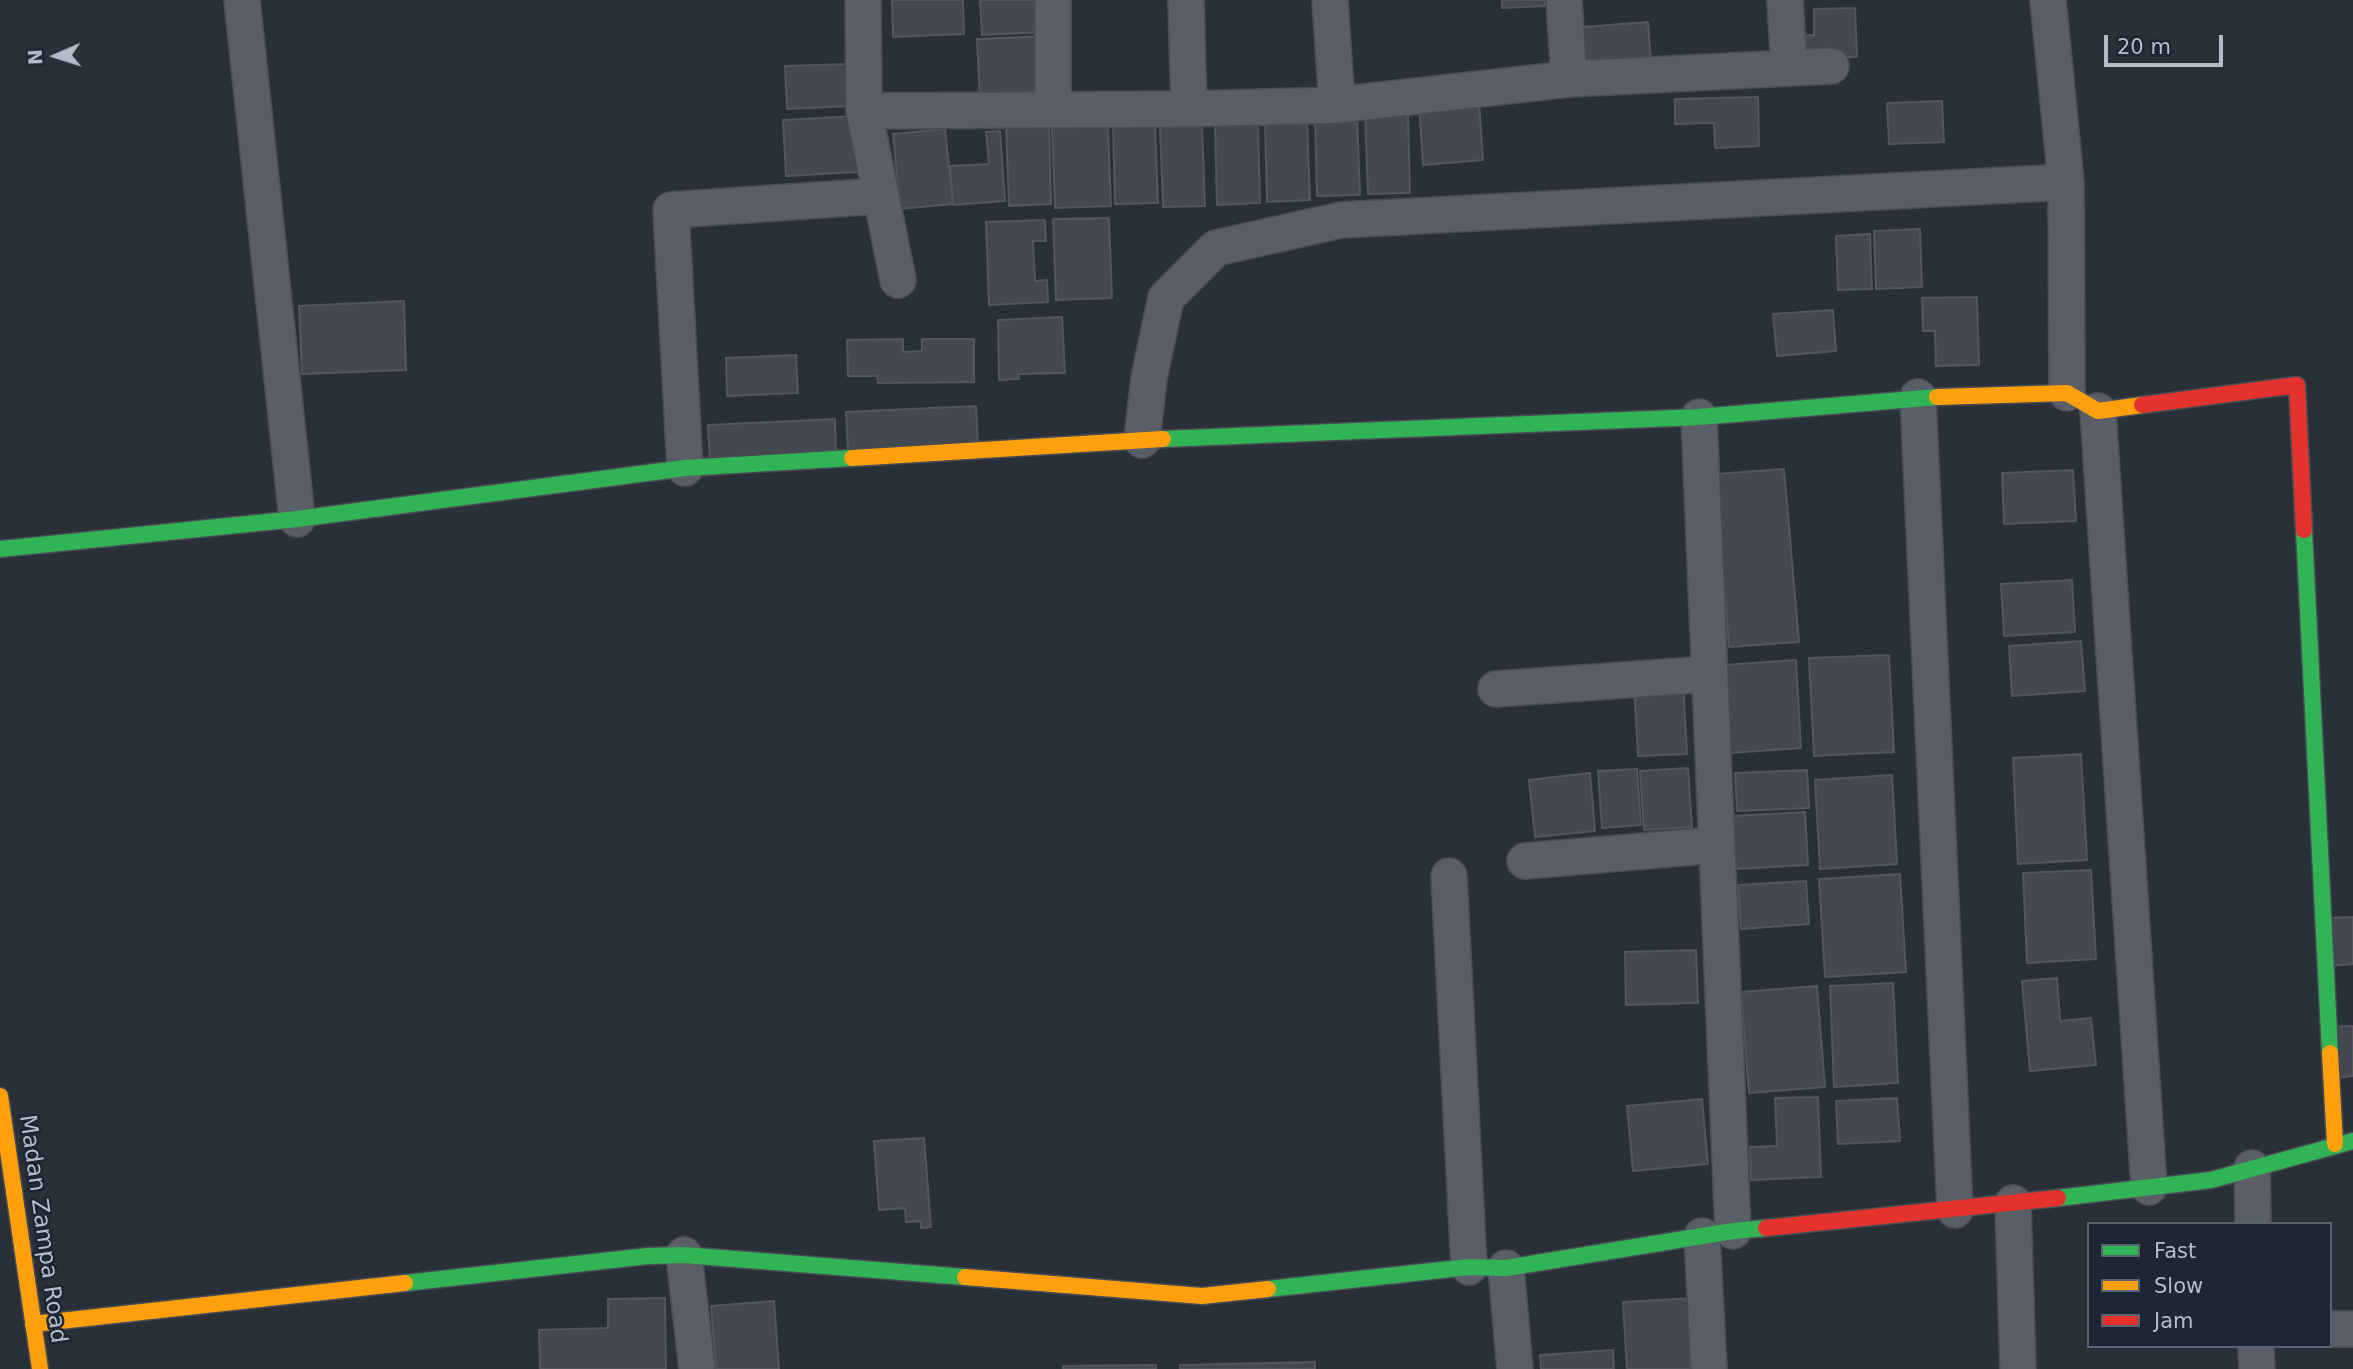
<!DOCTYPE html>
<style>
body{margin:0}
#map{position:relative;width:2353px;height:1369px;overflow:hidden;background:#2a3038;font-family:"DejaVu Sans",sans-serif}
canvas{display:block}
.legend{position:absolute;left:2087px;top:1222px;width:245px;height:126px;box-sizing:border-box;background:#1d2633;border:2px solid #59626f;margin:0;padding:9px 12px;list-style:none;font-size:21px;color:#b4bcc9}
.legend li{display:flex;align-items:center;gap:14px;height:35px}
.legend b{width:35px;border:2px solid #59626f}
.north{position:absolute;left:21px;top:21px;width:70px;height:70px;-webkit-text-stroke:5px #1d2633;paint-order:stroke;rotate:267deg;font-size:19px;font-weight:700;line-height:28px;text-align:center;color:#b4bcc9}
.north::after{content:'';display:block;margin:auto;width:24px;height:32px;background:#b4bcc9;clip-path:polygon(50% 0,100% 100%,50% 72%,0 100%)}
.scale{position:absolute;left:2104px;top:35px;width:119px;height:32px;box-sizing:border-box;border:4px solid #b4bcc9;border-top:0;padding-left:9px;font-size:21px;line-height:24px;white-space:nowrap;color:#b4bcc9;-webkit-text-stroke:5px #1d2633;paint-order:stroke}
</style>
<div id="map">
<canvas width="2353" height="1369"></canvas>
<ul class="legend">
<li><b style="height:9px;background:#30b455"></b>Fast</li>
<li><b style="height:9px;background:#ff9f0a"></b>Slow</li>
<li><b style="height:9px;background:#e5322d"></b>Jam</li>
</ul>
<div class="north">N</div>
<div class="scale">20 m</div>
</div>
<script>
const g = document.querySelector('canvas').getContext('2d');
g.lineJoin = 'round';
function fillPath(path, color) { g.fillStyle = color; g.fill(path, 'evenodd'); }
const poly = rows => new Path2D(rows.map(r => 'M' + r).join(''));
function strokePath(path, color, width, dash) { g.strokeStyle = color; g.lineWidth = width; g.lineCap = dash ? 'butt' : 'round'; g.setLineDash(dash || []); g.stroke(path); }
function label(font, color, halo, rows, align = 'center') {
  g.font = font + ' "DejaVu Sans",sans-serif'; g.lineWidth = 5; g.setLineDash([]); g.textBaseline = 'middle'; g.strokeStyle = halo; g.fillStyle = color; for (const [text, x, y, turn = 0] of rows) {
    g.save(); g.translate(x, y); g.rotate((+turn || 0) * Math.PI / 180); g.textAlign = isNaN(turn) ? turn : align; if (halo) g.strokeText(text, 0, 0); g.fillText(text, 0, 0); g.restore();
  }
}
const building = poly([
 [892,0,963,0,964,34,893,37,892,0],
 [980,0,1044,0,1045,32,982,35,980,0],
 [1502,0,1545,0,1545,6,1502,8,1502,0],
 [1855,8,1857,57,1795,58,1794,36,1814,35,1814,9,1855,8],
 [1648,22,1651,62,1573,68,1570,28,1648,22],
 [1047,36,1049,92,980,101,977,39,1047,36],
 [848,64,851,106,787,109,785,66,848,64],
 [1758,97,1759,146,1715,148,1714,123,1675,124,1675,99,1758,97],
 [1942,101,1944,142,1889,144,1887,103,1942,101],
 [1479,102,1483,160,1423,165,1419,106,1479,102],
 [1408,113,1410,193,1368,194,1365,115,1408,113],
 [1357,115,1360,195,1317,196,1315,117,1357,115],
 [855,116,858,172,786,176,783,120,855,116],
 [1307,121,1310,200,1267,202,1265,122,1307,121],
 [1155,123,1158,203,1115,204,1113,124,1155,123],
 [1258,124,1260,203,1217,205,1215,125,1258,124],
 [1049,125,1051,204,1009,206,1006,126,1049,125],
 [1108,126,1111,206,1055,208,1052,128,1108,126],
 [1202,126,1205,206,1163,207,1160,127,1202,126],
 [945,129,953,204,900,209,893,134,945,129],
 [1000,131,1005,201,953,205,950,166,989,164,986,132,1000,131],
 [1109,218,1112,298,1056,300,1053,219,1109,218],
 [1045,220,1046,241,1033,241,1035,281,1047,280,1048,302,989,305,986,222,1045,220],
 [1920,229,1922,287,1876,289,1874,231,1920,229],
 [1870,234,1872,289,1838,290,1836,236,1870,234],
 [1977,297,1979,365,1936,366,1935,331,1923,331,1922,298,1977,297],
 [404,301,406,370,302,374,299,306,404,301],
 [1833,310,1836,351,1777,356,1773,314,1833,310],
 [1062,317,1065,373,1018,374,1019,379,999,380,998,320,1062,317],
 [903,339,903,352,922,351,922,339,974,339,974,382,878,383,877,376,848,376,847,340,903,339],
 [796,355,798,393,727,396,726,358,796,355],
 [976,406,978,446,848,451,846,412,976,406],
 [835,419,836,457,710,463,708,425,835,419],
 [1784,469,1799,642,1729,647,1715,474,1784,469],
 [2073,470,2076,521,2004,524,2002,473,2073,470],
 [2072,580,2075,632,2004,636,2001,584,2072,580],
 [2081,641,2085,691,2012,696,2009,646,2081,641],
 [1889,655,1894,752,1814,756,1809,658,1889,655],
 [1796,660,1801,748,1730,753,1724,665,1796,660],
 [1683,681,1687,754,1638,756,1634,683,1683,681],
 [2081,754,2087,860,2018,864,2013,758,2081,754],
 [1688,768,1692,827,1644,830,1640,771,1688,768],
 [1637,769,1641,825,1602,828,1598,771,1637,769],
 [1807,770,1809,808,1737,811,1735,773,1807,770],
 [1590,773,1595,831,1535,837,1529,780,1590,773],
 [1892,775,1897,864,1820,869,1815,780,1892,775],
 [1805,812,1808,865,1736,869,1733,816,1805,812],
 [2091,870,2096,959,2027,963,2023,873,2091,870],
 [1900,874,1906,972,1825,977,1819,879,1900,874],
 [1806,881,1809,924,1741,929,1738,885,1806,881],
 [2353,917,2353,964,2330,966,2326,918,2353,917],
 [1696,950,1698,1003,1626,1005,1625,952,1696,950],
 [2057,978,2060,1021,2091,1018,2096,1065,2030,1071,2022,981,2057,978],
 [1893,983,1898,1083,1834,1087,1830,986,1893,983],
 [1817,986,1825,1087,1749,1093,1741,992,1817,986],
 [2353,1026,2353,1076,2335,1078,2331,1027,2353,1026],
 [1818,1097,1821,1177,1751,1180,1750,1147,1777,1146,1775,1098,1818,1097],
 [1897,1098,1900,1141,1838,1144,1836,1101,1897,1098],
 [1702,1099,1708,1164,1633,1171,1627,1106,1702,1099],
 [924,1138,931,1227,921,1228,921,1221,906,1222,905,1208,879,1210,874,1141,924,1138],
 [665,1298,666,1369,540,1369,539,1330,608,1328,608,1299,665,1298],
 [1696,1298,1700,1369,1627,1369,1623,1302,1696,1298],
 [774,1301,779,1369,716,1369,711,1306,774,1301],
 [1613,1350,1614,1369,1541,1369,1540,1355,1613,1350],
 [1315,1362,1315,1369,1180,1369,1180,1365,1315,1362],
 [1156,1365,1156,1369,1063,1369,1063,1366,1156,1365]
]);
const street = poly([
 [242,0,297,519],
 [863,0,864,111,898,280],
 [1053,0,1053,108],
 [1186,0,1189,109],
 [1330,0,1337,105],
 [1564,0,1569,79],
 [1785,0,1789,68],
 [2048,0,2066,182,2067,393],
 [864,111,1189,109,1337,105,1569,79,1831,66],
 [1918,397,1955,1210],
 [2098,411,2149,1187],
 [1699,417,1733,1231],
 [1142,440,1149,378,1166,298,1216,248,1341,220,2066,182],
 [685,468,671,210,879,196],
 [1496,689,1710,674],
 [1525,861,1716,845],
 [1449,876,1469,1267],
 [2252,1168,2253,1224],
 [2013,1203,2018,1369],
 [1702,1236,1709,1369],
 [684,1255,697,1369],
 [1506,1268,1515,1369],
 [2330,1329,2353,1329],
 [2256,1346,2257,1369]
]);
const fast = poly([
 [1163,439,1699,417,1937,397],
 [2304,530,2330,1053],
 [0,549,297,519,685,468,852,458],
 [2058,1198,2211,1180,2353,1141],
 [405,1283,648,1256,684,1255,965,1277],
 [1268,1289,1469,1267,1506,1268,1733,1231,1766,1228]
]);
const slow = poly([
 [1937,397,2067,393,2098,411,2142,405],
 [852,458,1163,439],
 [2330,1053,2335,1144],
 [0,1096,40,1369],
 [965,1277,1202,1296,1268,1289],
 [33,1324,405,1283]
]);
const jam = poly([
 [2142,405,2297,385,2304,530],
 [1766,1228,2058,1198]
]);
const streetNames = [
 ["Madan Zampa Road",42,1229,82]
];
fillPath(building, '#444950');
strokePath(building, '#52575f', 2);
strokePath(street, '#484c53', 38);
strokePath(fast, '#484c53', 19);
strokePath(slow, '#484c53', 19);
strokePath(jam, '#484c53', 19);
strokePath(street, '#5a5e66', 35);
strokePath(fast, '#30b455', 16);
strokePath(slow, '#ff9f0a', 16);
strokePath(jam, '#e5322d', 16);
label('23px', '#b4bcc9', '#1d2633', streetNames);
</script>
